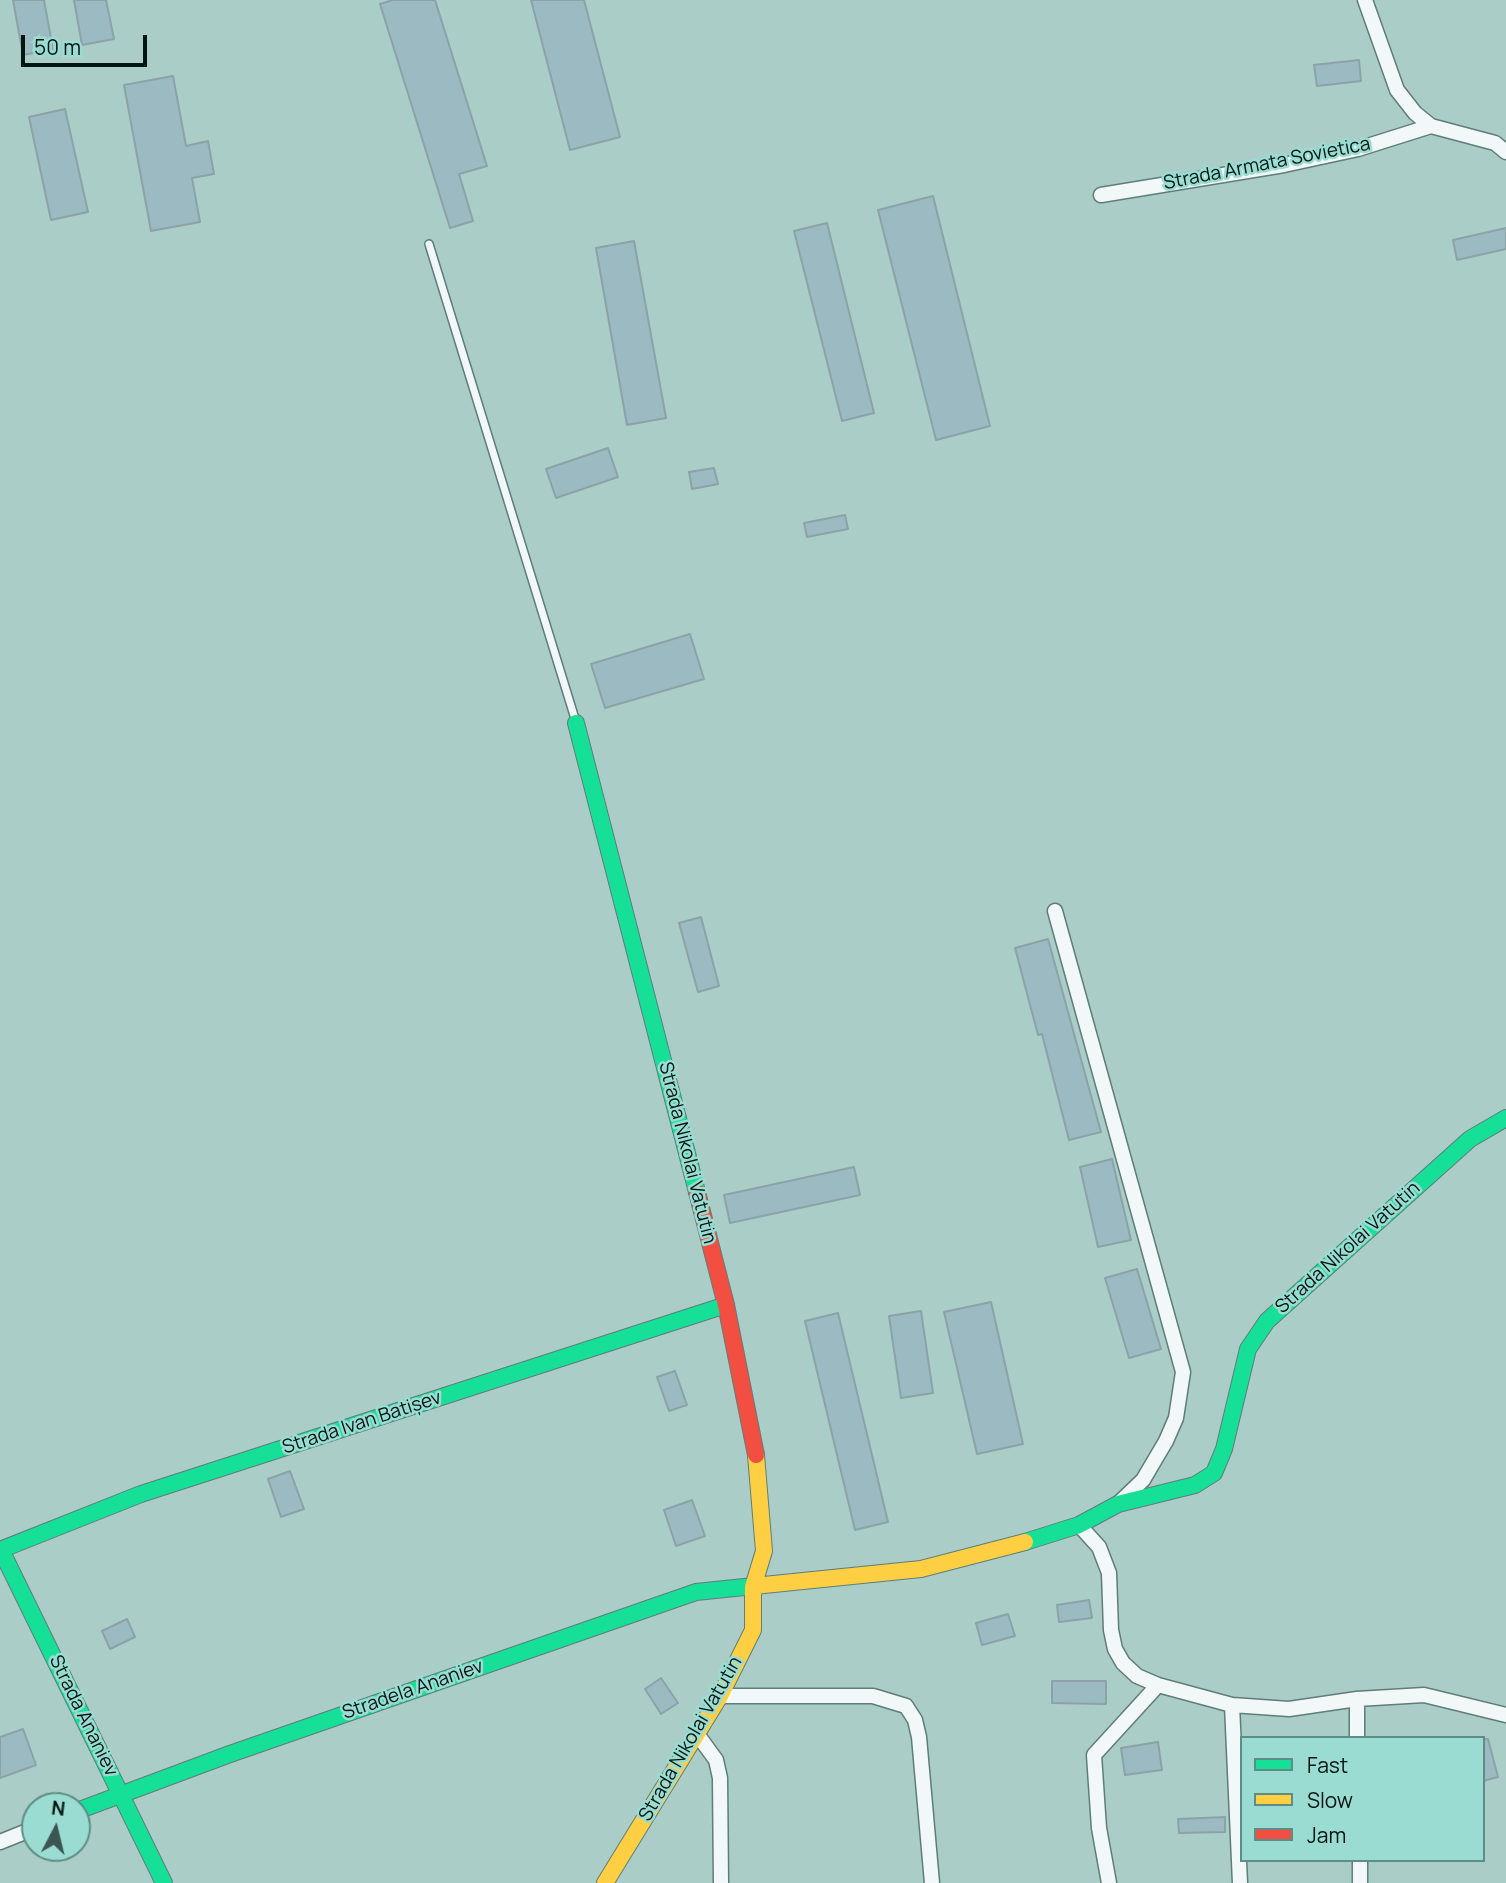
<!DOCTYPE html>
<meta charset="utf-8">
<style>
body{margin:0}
#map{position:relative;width:1506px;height:1883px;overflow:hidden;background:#aacdc8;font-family:Manrope,sans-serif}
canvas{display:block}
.legend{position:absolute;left:1240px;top:1736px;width:245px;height:126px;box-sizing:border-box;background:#9bdcd2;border:2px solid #5d8d86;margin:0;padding:9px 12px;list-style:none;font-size:21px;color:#001613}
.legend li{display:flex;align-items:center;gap:14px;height:35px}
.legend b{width:35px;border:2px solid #5d8d86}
.north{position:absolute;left:21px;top:1792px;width:70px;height:70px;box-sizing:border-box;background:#9bdcd2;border:2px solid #5d8d86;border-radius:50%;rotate:7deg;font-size:19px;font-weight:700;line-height:28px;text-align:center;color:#001613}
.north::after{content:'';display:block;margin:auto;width:24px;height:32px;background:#3b5652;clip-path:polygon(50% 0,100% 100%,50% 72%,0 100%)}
.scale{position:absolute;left:21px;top:35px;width:126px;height:32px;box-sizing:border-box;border:4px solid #001613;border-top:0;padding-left:9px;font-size:21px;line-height:24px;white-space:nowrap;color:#001613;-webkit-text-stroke:5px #9bdcd2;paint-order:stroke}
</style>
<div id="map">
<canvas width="1506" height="1883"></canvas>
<ul class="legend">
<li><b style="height:9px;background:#16e098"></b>Fast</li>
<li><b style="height:9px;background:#ffcf43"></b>Slow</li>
<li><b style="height:9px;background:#f24e42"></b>Jam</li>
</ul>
<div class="north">N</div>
<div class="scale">50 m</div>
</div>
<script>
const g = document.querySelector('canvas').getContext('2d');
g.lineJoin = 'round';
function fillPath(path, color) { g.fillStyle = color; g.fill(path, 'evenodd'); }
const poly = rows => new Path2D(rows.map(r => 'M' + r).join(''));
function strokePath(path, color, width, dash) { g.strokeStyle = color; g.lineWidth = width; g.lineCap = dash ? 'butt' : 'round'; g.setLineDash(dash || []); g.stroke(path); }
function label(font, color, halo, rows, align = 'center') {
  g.font = font + ' Manrope,sans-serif'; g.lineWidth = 5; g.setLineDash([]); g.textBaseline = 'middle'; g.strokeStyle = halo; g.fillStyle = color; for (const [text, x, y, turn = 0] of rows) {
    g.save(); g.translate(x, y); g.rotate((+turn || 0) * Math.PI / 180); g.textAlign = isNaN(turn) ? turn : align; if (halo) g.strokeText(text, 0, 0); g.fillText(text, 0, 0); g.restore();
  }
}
const building = poly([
 [13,0,44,0,53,49,23,55,13,0],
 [74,0,106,0,114,39,82,45,74,0],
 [393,0,435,0,487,166,459,174,473,221,450,228,380,4,393,0],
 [531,0,584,0,620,137,570,150,531,0],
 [1359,60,1361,81,1317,86,1314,65,1359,60],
 [173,76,186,146,208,141,214,174,192,178,200,222,151,231,124,85,173,76],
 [65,109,88,212,51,220,29,117,65,109],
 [933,196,990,426,936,440,878,210,933,196],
 [827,223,874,413,842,421,794,231,827,223],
 [1506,228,1506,249,1457,260,1453,240,1506,228],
 [634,241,666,418,627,425,596,248,634,241],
 [608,448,618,477,556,498,546,469,608,448],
 [714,468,718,484,692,489,689,472,714,468],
 [845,515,848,529,807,537,804,523,845,515],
 [690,634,704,679,605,708,591,664,690,634],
 [701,917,719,986,698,992,679,923,701,917],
 [1048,939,1101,1132,1069,1140,1042,1034,1038,1035,1015,948,1048,939],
 [1112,1159,1131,1240,1098,1247,1080,1167,1112,1159],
 [854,1167,860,1195,730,1223,724,1195,854,1167],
 [1137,1269,1161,1349,1129,1358,1105,1278,1137,1269],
 [991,1302,1023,1444,977,1454,944,1312,991,1302],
 [921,1311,933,1393,901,1398,889,1316,921,1311],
 [838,1313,888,1522,855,1530,805,1321,838,1313],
 [675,1371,687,1405,669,1411,657,1377,675,1371],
 [290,1471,304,1509,281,1517,268,1479,290,1471],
 [692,1500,705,1536,676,1546,664,1510,692,1500],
 [1089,1600,1092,1618,1059,1622,1057,1605,1089,1600],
 [1008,1614,1015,1636,982,1645,976,1623,1008,1614],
 [127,1619,135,1637,110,1649,102,1631,127,1619],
 [661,1678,678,1703,661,1714,645,1689,661,1678],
 [1052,1681,1106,1681,1106,1704,1052,1703,1052,1681],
 [23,1729,36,1765,0,1778,0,1737,23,1729],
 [1483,1739,1488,1739,1498,1777,1483,1781,1483,1739],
 [1158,1742,1162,1770,1125,1775,1121,1748,1158,1742],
 [1225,1817,1225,1832,1179,1833,1178,1819,1225,1817]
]);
const lane = poly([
 [429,244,576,722]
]);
const street = poly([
 [1365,0,1397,90,1415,113,1431,126,1495,143,1506,152],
 [1101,195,1284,165,1358,149,1431,126],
 [1055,911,1183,1372,1176,1418,1166,1441,1143,1480,1119,1503],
 [1079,1525,1099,1547,1109,1573,1111,1630,1115,1649,1123,1663,1137,1676,1158,1685,1232,1705,1289,1709,1357,1699,1424,1695,1506,1715],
 [720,1696,873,1696,906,1706,915,1720,919,1737,932,1883],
 [1357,1699,1357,1738],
 [1232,1705,1240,1883],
 [697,1734,716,1760,720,1778,721,1883],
 [0,1842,35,1828],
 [1360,1860,1360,1883],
 [1109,1883,1099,1828,1094,1755,1158,1685]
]);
const fast = poly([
 [576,723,697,1192],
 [1025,1542,1079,1525,1118,1504,1195,1485,1214,1473,1224,1449,1248,1349,1267,1321,1470,1139,1506,1118],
 [0,1550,141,1494,726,1305],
 [1,1550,164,1883],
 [77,1811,230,1754,696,1592,754,1586]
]);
const slow = poly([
 [754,1586,921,1569,1025,1542],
 [605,1883,720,1696,753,1630,753,1587,764,1551,756,1455]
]);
const jam = poly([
 [697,1192,726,1305,756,1455]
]);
const streetNames = [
 ["Strada Armata Sovietica",1267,164,-11],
 ["Strada Nikolai Vatutin",687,1153,76],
 ["Strada Nikolai Vatutin",1348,1248,-42],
 ["Strada Ivan Batișev",362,1423,-18],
 ["Stradela Ananiev",413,1690,-19],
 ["Strada Ananiev",83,1716,64],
 ["Strada Nikolai Vatutin",691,1739,-60]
];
fillPath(building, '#9cbac2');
strokePath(building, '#8ba3a7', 2);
strokePath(lane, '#5f7d79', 10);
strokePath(street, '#5f7d79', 17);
strokePath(fast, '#5f7d79', 18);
strokePath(slow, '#5f7d79', 18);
strokePath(jam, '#5f7d79', 18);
strokePath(lane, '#f2f8f7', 7);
strokePath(street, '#f2f8f7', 14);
strokePath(fast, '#16e098', 16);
strokePath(slow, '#ffcf43', 16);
strokePath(jam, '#f24e42', 16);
label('19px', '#001613', '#9bdcd2', streetNames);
</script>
